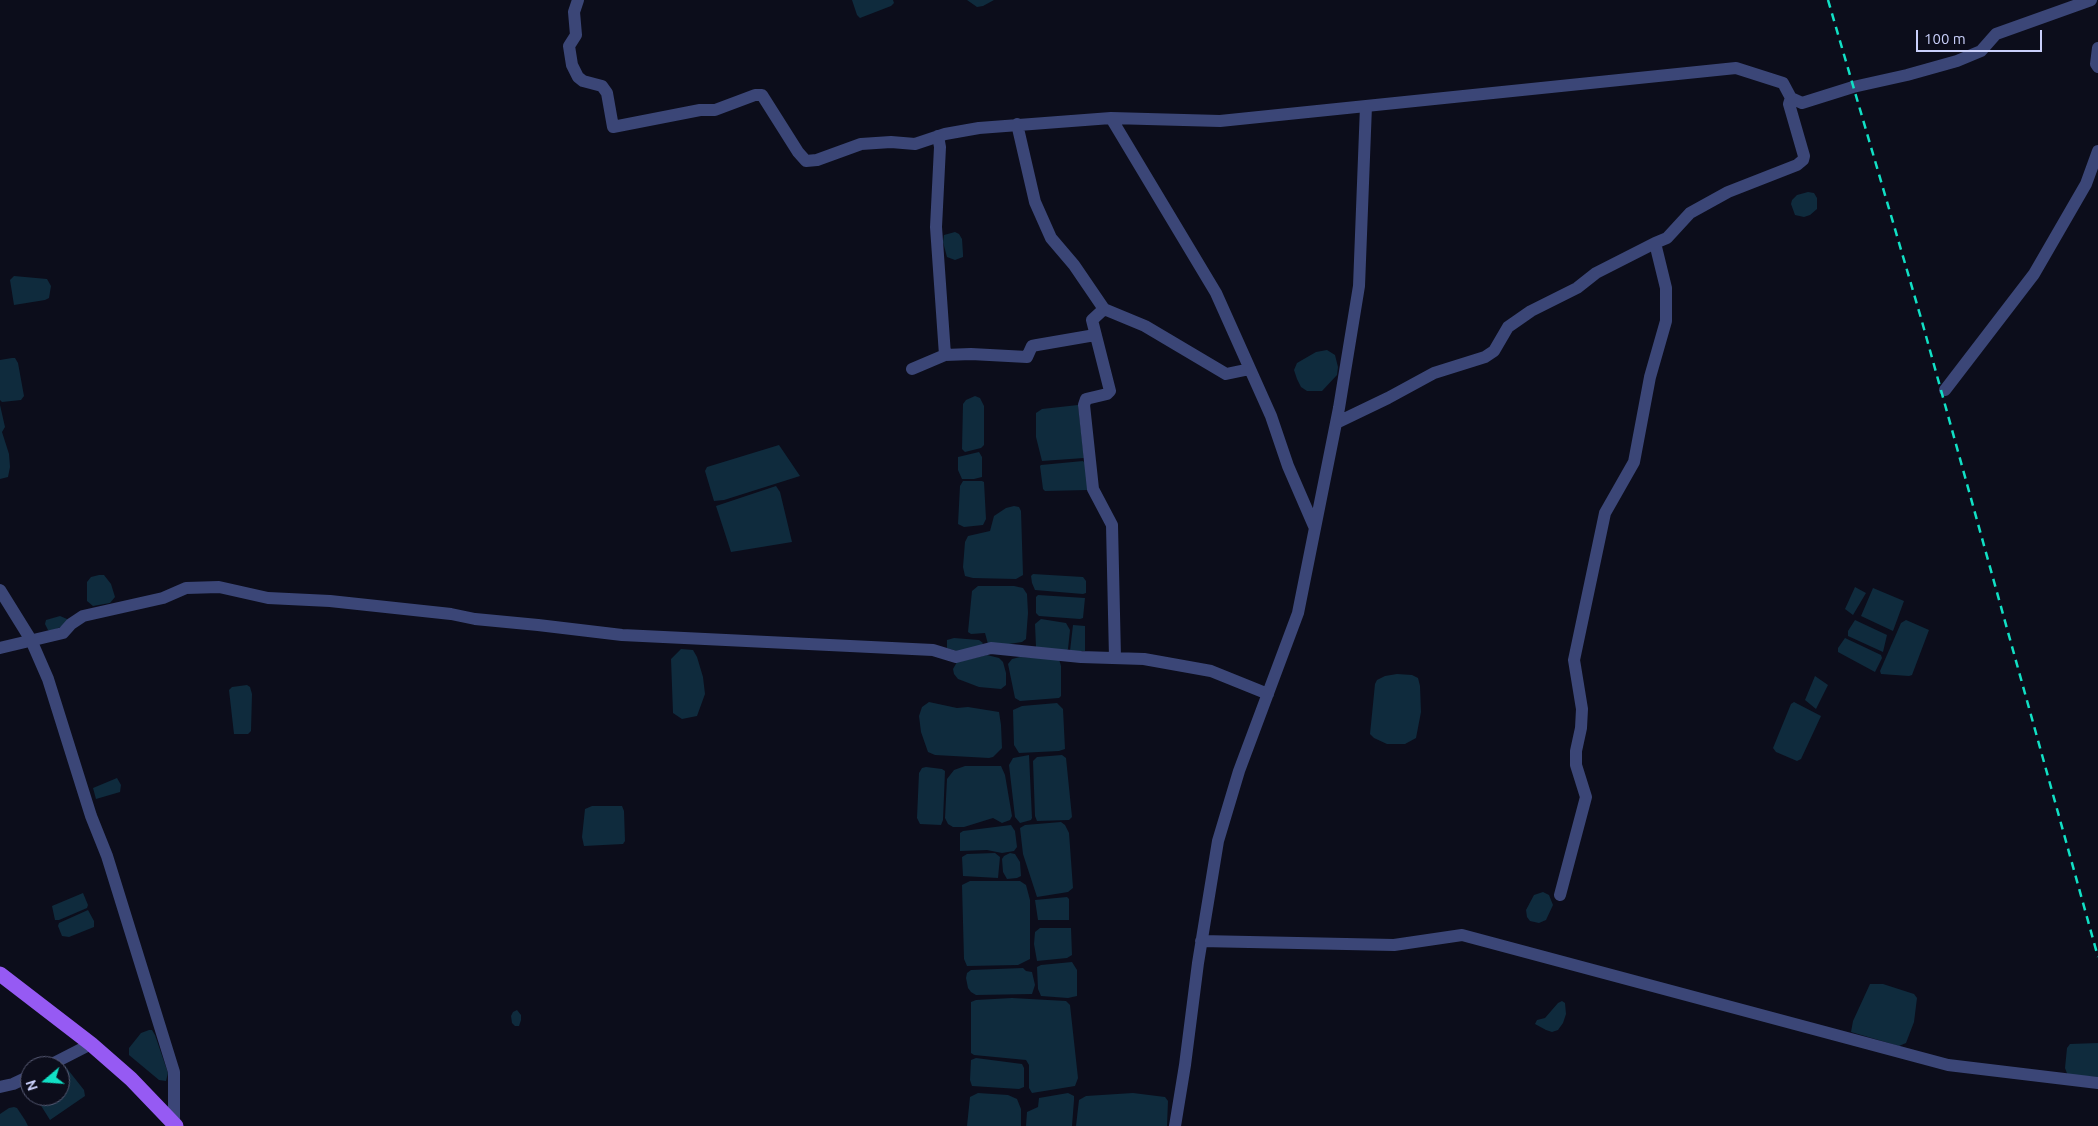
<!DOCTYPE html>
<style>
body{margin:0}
#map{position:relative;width:2098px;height:1126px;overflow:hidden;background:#0c0d1b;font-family:Ubuntu,sans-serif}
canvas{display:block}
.north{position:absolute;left:20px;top:1056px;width:50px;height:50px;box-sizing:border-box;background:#0c0d1b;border:1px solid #585b75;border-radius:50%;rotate:252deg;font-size:14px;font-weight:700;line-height:20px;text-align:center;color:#cad0fb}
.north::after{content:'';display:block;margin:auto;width:18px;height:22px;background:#11e0c5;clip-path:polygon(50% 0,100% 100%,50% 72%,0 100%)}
.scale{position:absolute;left:1916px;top:30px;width:126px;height:22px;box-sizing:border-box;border:2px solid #cad0fb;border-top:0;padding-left:6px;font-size:15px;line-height:18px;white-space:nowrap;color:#cad0fb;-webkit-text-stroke:4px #0c0d1b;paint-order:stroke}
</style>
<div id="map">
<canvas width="2098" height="1126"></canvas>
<div class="north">N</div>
<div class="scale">100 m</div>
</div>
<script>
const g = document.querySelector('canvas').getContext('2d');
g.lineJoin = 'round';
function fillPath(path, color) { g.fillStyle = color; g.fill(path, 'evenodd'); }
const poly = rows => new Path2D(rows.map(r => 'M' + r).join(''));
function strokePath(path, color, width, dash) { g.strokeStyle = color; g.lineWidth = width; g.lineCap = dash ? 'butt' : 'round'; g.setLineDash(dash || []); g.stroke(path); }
const water = poly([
 [852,0,893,0,894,3,891,6,860,18,857,15],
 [967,0,994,0,983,6,977,7],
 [1808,192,1814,193,1817,198,1817,209,1810,215,1804,217,1795,215,1791,204,1792,200,1797,195],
 [955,232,959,234,962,239,963,254,963,257,955,260,947,257,943,242,944,235],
 [14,276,47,279,51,286,49,298,45,300,14,305,10,280],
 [1327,350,1335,355,1338,367,1337,375,1322,391,1307,391,1301,387,1297,379,1294,370,1297,363,1316,352],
 [12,358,15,358,18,363,24,396,21,400,2,402,0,400,0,360],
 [975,396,980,398,984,406,984,445,981,448,965,452,962,449,963,404,966,400],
 [0,405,5,427,2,432,9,454,10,467,8,477,0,479],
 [1078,405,1084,458,1042,461,1036,437,1036,413,1042,409],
 [779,445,800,476,724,500,714,501,705,471,707,467],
 [979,452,982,457,982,477,974,479,962,479,958,470,958,457],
 [1083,461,1085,463,1088,490,1045,491,1043,489,1040,466,1041,465],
 [963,481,982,481,984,482,986,519,983,525,964,527,958,524,960,486],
 [776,486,780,492,792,542,731,552,716,506],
 [1014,506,1019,507,1021,511,1023,575,1016,579,973,578,965,576,963,567,965,542,968,536,990,531,994,516,1006,508],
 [1033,574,1083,577,1086,581,1086,593,1083,594,1035,590,1032,583,1031,576],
 [99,575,104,575,111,584,115,597,110,603,93,606,87,601,87,582,91,577],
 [978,586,1014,586,1023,588,1027,594,1028,613,1026,639,1022,642,996,646,988,644,985,633,971,634,968,632,972,591],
 [1855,587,1866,593,1853,615,1845,609],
 [1873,588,1904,601,1893,631,1861,616],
 [1038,595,1085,598,1083,618,1080,619,1039,616,1036,613,1036,597],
 [60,616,67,619,68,624,51,631,48,630,45,624,46,620],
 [1041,619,1066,623,1070,630,1068,649,1066,652,1036,647,1035,624],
 [1855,620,1887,635,1883,652,1848,636,1848,631],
 [1906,620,1929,630,1912,675,1909,676,1881,674,1880,671,1901,623],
 [1073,625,1085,626,1085,651,1070,651],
 [954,638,979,640,983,643,981,646,960,652,947,648,947,640],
 [1845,638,1881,655,1882,658,1875,672,1838,652,1838,648],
 [681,649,693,650,697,657,703,677,705,694,697,716,682,719,673,713,671,659],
 [987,655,999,658,1003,662,1006,673,1006,685,1001,689,979,687,958,679,954,674,953,669,957,662],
 [1020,657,1059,659,1061,666,1061,696,1059,698,1020,701,1015,698,1008,664,1012,659],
 [1397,674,1412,675,1418,678,1420,686,1421,712,1416,738,1405,744,1387,744,1374,738,1370,734,1375,684,1377,680,1385,676],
 [1815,676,1828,685,1816,709,1805,700],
 [247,685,250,687,252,694,251,731,248,734,234,734,229,690,232,687],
 [929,702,957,708,968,707,999,712,1001,725,1002,748,993,757,989,758,935,755,928,752,921,732,919,716,922,707],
 [1794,702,1821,716,1801,759,1797,761,1776,752,1773,748,1791,704],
 [1057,703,1063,709,1065,749,1059,751,1019,753,1014,745,1013,710,1022,706],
 [1029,755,1032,818,1031,820,1020,823,1015,817,1009,765,1013,758],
 [1062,755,1066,758,1072,817,1069,820,1037,821,1035,816,1033,761,1037,757],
 [965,766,1001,766,1005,775,1012,816,1010,820,1002,823,993,818,964,827,953,827,948,824,945,818,947,779,954,770],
 [926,767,942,769,945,771,943,820,941,825,920,824,917,818,919,773,922,768],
 [117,778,121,785,120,792,96,799,93,788],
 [619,806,622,806,624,811,625,841,623,844,584,846,582,837,585,809,592,806],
 [1061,822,1065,825,1069,833,1073,888,1068,892,1037,897,1023,854,1020,828,1025,825],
 [1011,825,1015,831,1017,847,1014,851,1002,853,987,850,960,851,960,833,963,831],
 [995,853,1000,857,998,878,963,876,962,857,967,854],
 [1010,853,1015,854,1020,862,1021,876,1017,878,1007,879,1003,872,1002,859,1004,856],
 [970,881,1020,881,1026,885,1030,900,1030,959,1018,965,967,966,964,959,962,885],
 [1543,892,1549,895,1553,905,1546,920,1539,923,1530,921,1527,917,1526,910,1534,895],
 [83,893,88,905,87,908,59,920,55,920,52,906],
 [1067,897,1069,899,1069,920,1038,920,1035,900],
 [88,910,94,921,94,927,69,937,62,936,58,926,59,923],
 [1040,928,1071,928,1072,955,1067,958,1037,961,1034,944,1035,932],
 [1072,962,1077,970,1077,996,1068,998,1041,996,1038,989,1037,967,1041,965],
 [1023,968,1026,971,1032,972,1035,985,1032,994,976,995,971,992,968,988,966,978,967,973,971,970],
 [1870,984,1883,984,1914,994,1917,998,1914,1022,1906,1043,1899,1046,1851,1032,1853,1021],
 [1012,998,1066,1001,1070,1005,1078,1078,1075,1086,1032,1093,1029,1088,1029,1065,1026,1060,974,1055,971,1053,971,1002,976,1000],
 [1562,1001,1565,1003,1566,1014,1563,1023,1558,1030,1552,1032,1546,1030,1535,1024,1537,1020,1545,1018,1558,1003],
 [517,1010,521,1015,521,1020,519,1026,515,1026,512,1023,511,1016,513,1012],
 [149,1030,152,1030,155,1035,168,1073,166,1081,159,1080,129,1055,129,1048,141,1033],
 [2098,1043,2098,1077,2068,1076,2065,1068,2067,1048,2070,1044],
 [976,1058,1022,1064,1024,1068,1024,1087,1019,1089,972,1086,970,1080,971,1060],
 [60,1064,65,1066,84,1090,85,1096,50,1120,35,1096,60,1096],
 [978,1093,1008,1095,1017,1099,1021,1109,1021,1126,967,1126,970,1097],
 [1068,1093,1074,1096,1074,1100,1072,1126,1026,1126,1027,1112,1038,1107,1039,1098],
 [1133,1093,1165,1097,1168,1101,1167,1126,1076,1126,1079,1100,1086,1096],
 [14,1107,17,1108,25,1120,28,1126,0,1126,0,1114,9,1108]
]);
const minor = poly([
 [578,0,574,12,576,35,569,46,572,65,578,77,583,81,602,86,607,93,613,127,700,110,715,110,755,95,762,95,798,152,806,161,817,160,861,144,891,142,915,144,945,134,979,128,1111,118,1220,121,1736,68,1783,83,1791,98,1802,103,1853,87,1907,75,1957,61,1981,51,1996,34,2091,0],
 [2098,48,2096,64,2098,67],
 [1111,118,1216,293,1271,416,1288,466,1314,526],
 [1017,124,1035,202,1051,238,1074,265,1104,309,1145,326,1226,374,1250,369],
 [938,136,940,147,936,227,945,355],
 [1104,309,1092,320,1110,391,1107,394,1086,399,1084,405,1093,489,1112,525,1115,658],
 [912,369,945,355,971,354,1027,357,1032,346,1037,345,1095,335],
 [1945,390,2034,274,2086,184,2098,151],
 [1336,423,1388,398,1434,373,1485,357,1494,351,1508,327,1531,311,1577,288,1596,273,1655,243,1667,238,1690,213,1728,192,1797,165,1803,160,1804,156,1789,104,1791,98],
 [0,590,31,640,48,679,91,816,107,856,174,1072,174,1123],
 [0,648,63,633,71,624,83,616,163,598,186,588,219,587,268,598,330,601,451,614,475,619,538,625,622,635,933,650,956,657,991,648,1081,657,1144,659,1211,671,1268,694],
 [1560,895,1586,797,1576,765,1576,751,1581,728,1582,709,1574,660,1605,513,1634,462,1650,377,1666,321,1666,288,1655,243],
 [1201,941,1394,945,1462,935,1948,1065,2098,1083],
 [48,1066,91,1044],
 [0,1087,13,1084,30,1076],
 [1175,1126,1185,1065,1198,963,1218,841,1239,771,1298,613,1339,408,1359,286,1366,106]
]);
const major = poly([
 [0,974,91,1044,131,1079,176,1126]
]);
const rail = poly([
 [1828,0,1921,318,2098,957]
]);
fillPath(water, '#0f2b3d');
strokePath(minor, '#3b4677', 12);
strokePath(major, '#965af3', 15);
strokePath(rail, '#11e0c5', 2.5, [8, 6]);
</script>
